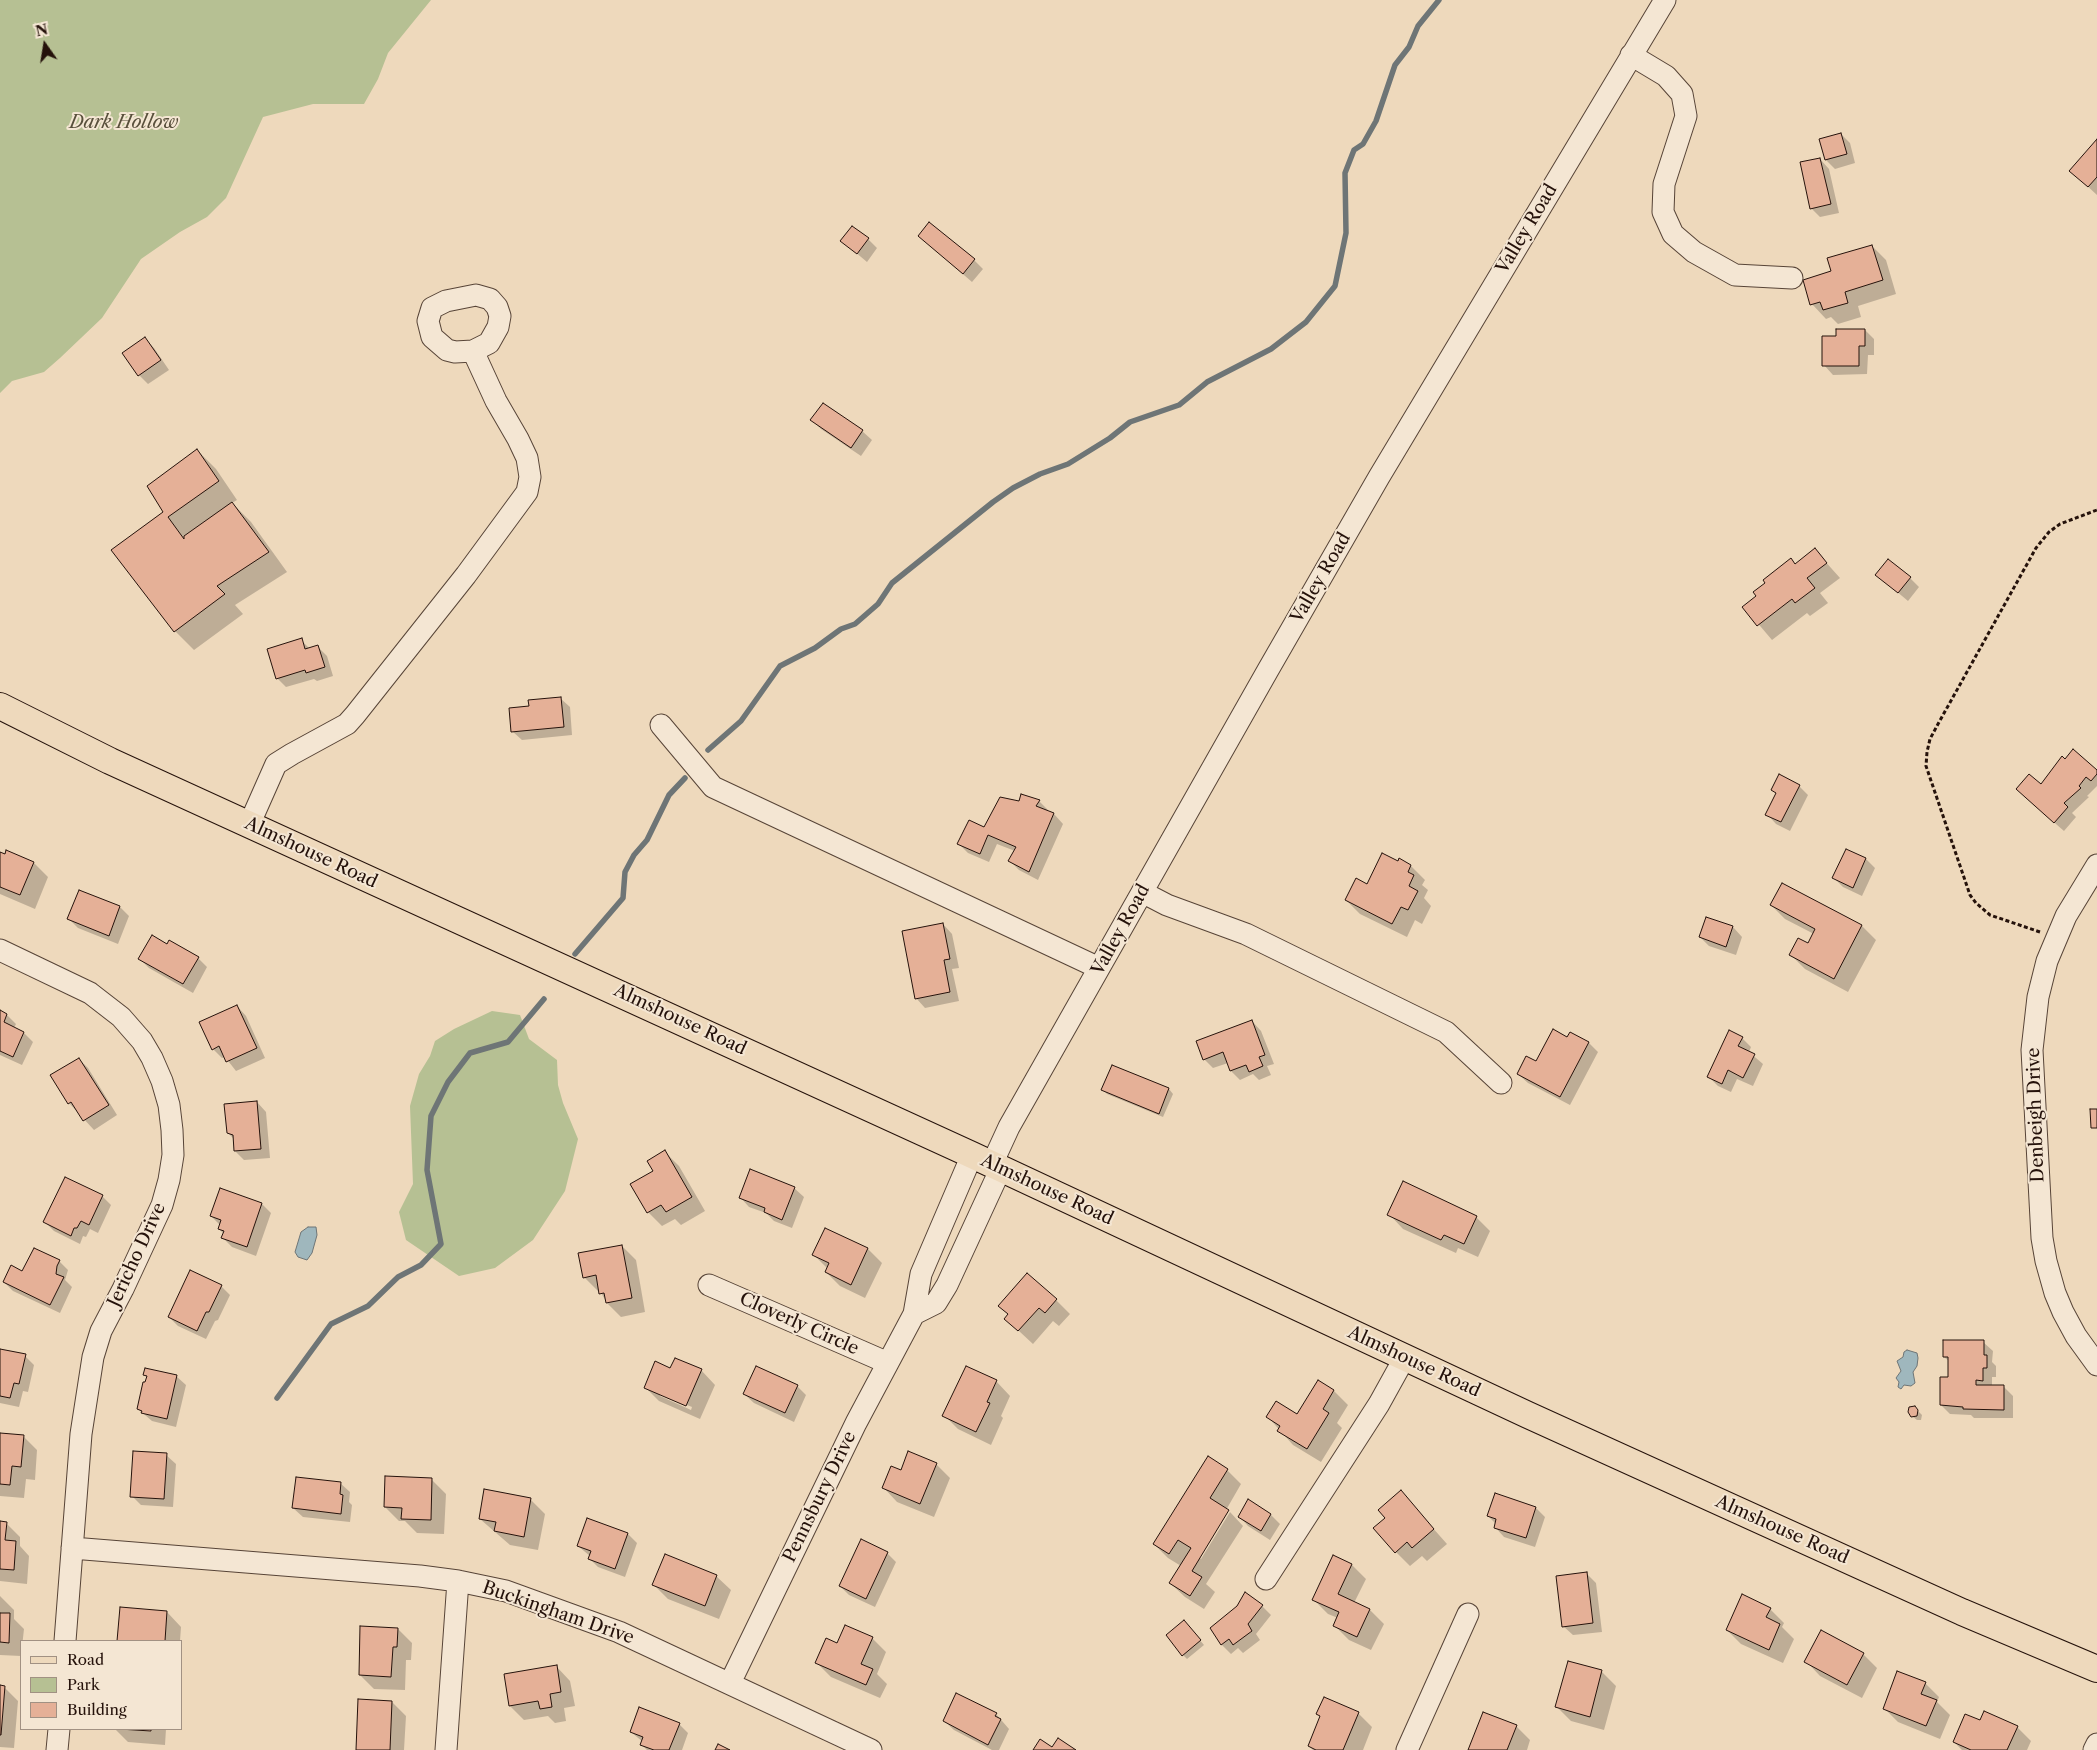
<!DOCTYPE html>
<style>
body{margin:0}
#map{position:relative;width:2097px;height:1750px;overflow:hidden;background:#eed9bc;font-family:"Libre Caslon Text",serif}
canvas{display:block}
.legend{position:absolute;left:20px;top:1640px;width:162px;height:90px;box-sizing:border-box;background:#f4e6d3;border:1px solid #a19183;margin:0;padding:6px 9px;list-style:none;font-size:15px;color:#25120b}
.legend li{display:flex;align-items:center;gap:10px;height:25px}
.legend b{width:25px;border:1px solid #a19183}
.north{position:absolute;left:20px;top:20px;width:50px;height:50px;-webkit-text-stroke:4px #f4e6d3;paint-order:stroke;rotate:347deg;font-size:14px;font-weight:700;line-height:20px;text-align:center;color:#25120b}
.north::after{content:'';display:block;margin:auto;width:18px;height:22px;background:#25120b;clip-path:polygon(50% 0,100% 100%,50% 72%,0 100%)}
</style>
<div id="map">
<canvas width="2097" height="1750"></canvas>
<ul class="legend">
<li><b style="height:6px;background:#eed9bc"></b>Road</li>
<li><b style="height:14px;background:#b6c093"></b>Park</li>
<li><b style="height:14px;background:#e5b097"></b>Building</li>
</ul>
<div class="north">N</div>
</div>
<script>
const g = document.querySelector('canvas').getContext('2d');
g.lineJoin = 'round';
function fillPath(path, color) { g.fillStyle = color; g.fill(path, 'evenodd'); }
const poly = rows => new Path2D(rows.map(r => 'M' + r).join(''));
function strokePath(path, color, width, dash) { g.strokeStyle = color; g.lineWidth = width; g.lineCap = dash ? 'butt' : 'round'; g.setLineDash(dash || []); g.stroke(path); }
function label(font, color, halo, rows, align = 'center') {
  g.font = font + ' "Libre Caslon Text",serif'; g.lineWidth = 4; g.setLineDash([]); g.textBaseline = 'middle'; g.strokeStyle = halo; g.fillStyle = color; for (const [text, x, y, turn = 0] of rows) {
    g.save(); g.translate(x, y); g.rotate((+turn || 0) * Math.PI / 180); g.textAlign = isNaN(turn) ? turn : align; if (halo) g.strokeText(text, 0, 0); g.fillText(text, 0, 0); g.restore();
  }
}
const green = poly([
 [0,0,431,0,388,53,378,79,364,104,313,104,263,117,226,198,207,217,180,232,141,259,102,318,60,358,44,372,12,381,0,393],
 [492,1011,520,1015,529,1039,557,1060,558,1085,563,1103,578,1139,565,1191,533,1240,495,1268,459,1276,406,1240,399,1212,413,1184,410,1106,419,1074,430,1056,435,1041,454,1029]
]);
const water = poly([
 [308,1227,316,1227,317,1235,312,1253,307,1260,298,1257,295,1252,301,1232,308,1227],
 [1907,1350,1917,1353,1918,1358,1917,1366,1913,1372,1915,1383,1911,1386,1904,1385,1901,1389,1898,1387,1899,1382,1896,1378,1901,1371,1897,1361,1903,1357,1904,1352,1907,1350]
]);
const shadow = poly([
 [1841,134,1850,143,1855,163,1835,169,1826,160],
 [2097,141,2097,195,2071,171],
 [1820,159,1829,169,1839,213,1820,217,1811,208],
 [919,236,974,260,983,269,972,282],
 [868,239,877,248,867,262,842,241],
 [1872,246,1886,260,1896,294,1858,306,1861,317,1838,324,1831,317,1826,319,1812,304,1832,272],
 [1865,330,1874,339,1874,355,1868,355,1867,374,1833,375,1824,365,1837,338],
 [145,339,154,348,169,370,148,384,139,375],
 [823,404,862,431,872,440,861,456,821,429,812,420],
 [197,450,216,469,237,500,232,503,251,522,287,572,235,605,243,614,194,650,175,631,165,512],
 [1815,550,1840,578,1820,593,1828,603,1810,616,1807,613,1772,640,1744,607],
 [1877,575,1910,578,1919,587,1908,601],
 [301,640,310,649,318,647,327,656,333,676,317,681,314,679,286,687,277,678],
 [560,698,570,707,572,735,522,740,512,731,530,707],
 [2065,760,2097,772,2097,786,2087,796,2089,797,2072,813,2076,817,2064,831,2026,798,2041,786],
 [1799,786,1808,795,1790,831,1776,824,1767,814,1777,794,1773,790],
 [1022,796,1039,801,1048,810,1047,812,1054,814,1063,824,1038,880,1019,870,1010,861,1015,851,997,844,989,862,968,853,959,844,984,829,1020,802],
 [1847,850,1866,859,1875,868,1862,896,1843,887,1834,878],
 [0,853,34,863,48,877,35,909,0,894],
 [1398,863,1411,866,1425,880,1422,885,1428,890,1424,898,1431,906,1422,924,1415,920,1407,937,1360,914,1346,900],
 [1782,884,1862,926,1876,940,1848,992,1805,969,1791,955,1808,945,1814,934,1785,919,1771,905],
 [79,891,120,907,129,916,118,944,78,928,69,919],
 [1706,918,1733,927,1742,937,1736,955,1709,946,1700,937],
 [943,924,952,934,959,968,952,969,959,1001,925,1008,916,998],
 [167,946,198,958,207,967,193,993,149,968,140,959],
 [237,1006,246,1016,265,1058,236,1071,225,1057,222,1058,213,1049],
 [0,1011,7,1015,16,1024,14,1028,24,1033,33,1042,22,1065,0,1055],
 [1252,1021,1261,1031,1274,1064,1267,1066,1271,1075,1259,1080,1253,1074,1240,1080,1231,1071,1228,1063,1213,1068,1204,1059],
 [1570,1033,1589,1043,1598,1052,1570,1105,1528,1083,1518,1074,1536,1063,1567,1038],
 [1742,1038,1751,1047,1749,1052,1763,1064,1753,1086,1737,1079,1731,1092,1718,1086,1709,1077],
 [79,1059,88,1068,117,1115,94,1130,69,1103],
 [1113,1066,1169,1089,1173,1094,1163,1117,1107,1094,1103,1090],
 [257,1102,266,1112,270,1158,244,1160,235,1151,234,1139,228,1133],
 [665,1152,679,1166,705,1211,681,1225,675,1219,662,1226,648,1212,655,1171],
 [794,1188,804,1197,792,1228,774,1221,766,1213,749,1207,740,1197],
 [102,1196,111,1205,98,1233,90,1229,86,1237,83,1236,80,1244,54,1231,45,1222],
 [262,1204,271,1213,256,1256,232,1247,223,1238,224,1234,219,1229,221,1226,211,1216],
 [1389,1214,1476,1217,1490,1231,1478,1257,1458,1248,1456,1253,1403,1229],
 [826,1230,868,1249,882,1263,865,1298,840,1286,826,1272,828,1269,814,1255],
 [622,1246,636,1260,645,1312,621,1317,607,1303,600,1291,598,1291,584,1277],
 [59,1261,68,1270,65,1280,72,1287,60,1313,13,1291,4,1282,23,1272],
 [221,1286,230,1295,218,1320,215,1321,206,1339,178,1326,169,1317],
 [1056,1300,1070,1314,1059,1326,1053,1321,1033,1344,1006,1319,1009,1315,1000,1306],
 [1983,1342,1993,1351,1992,1362,1996,1366,1996,1377,1992,1377,1992,1386,2004,1387,2013,1396,2013,1418,1974,1418,1971,1415,1950,1414,1941,1405,1949,1379,1950,1362,1944,1357],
 [0,1351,25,1356,34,1365,28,1392,23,1391,19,1407,0,1403],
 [967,1367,996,1381,1010,1396,1001,1416,1003,1418,991,1445,958,1429,944,1415],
 [671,1369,701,1370,715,1385,700,1419,659,1401,645,1387],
 [660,1394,692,1407,691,1410,660,1396],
 [144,1375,176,1376,186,1385,176,1427,152,1421,138,1409,148,1378],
 [1318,1382,1334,1391,1348,1405,1337,1423,1342,1428,1321,1462,1293,1445,1268,1417,1298,1415],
 [797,1386,806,1395,794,1422,754,1403,744,1394],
 [1914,1407,1922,1415,1921,1420,1917,1420,1912,1416],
 [0,1434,23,1436,37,1450,35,1480,26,1479,24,1498,0,1496],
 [166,1455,176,1464,173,1507,141,1505,132,1496],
 [936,1464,950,1478,934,1517,897,1502,883,1487,901,1471],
 [1227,1470,1241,1484,1199,1557,1201,1559,1230,1512,1243,1526,1206,1584,1215,1592,1204,1609,1185,1597,1170,1583,1181,1566,1168,1558,1154,1544],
 [432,1480,446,1494,444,1534,417,1533,405,1521,399,1521,385,1507],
 [340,1483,350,1492,349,1502,352,1505,350,1522,303,1517,293,1508],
 [1401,1492,1447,1544,1427,1561,1422,1556,1410,1566,1396,1552,1387,1518],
 [530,1499,545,1514,538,1550,510,1545,480,1519],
 [1536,1508,1545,1517,1535,1547,1504,1537,1495,1527,1496,1524,1488,1516],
 [1271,1515,1280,1524,1270,1540,1248,1526,1239,1516],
 [588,1520,628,1534,637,1543,625,1577,598,1567,589,1558,590,1556,578,1546],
 [0,1523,6,1523,20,1537,20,1546,29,1556,27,1584,0,1581],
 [887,1553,896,1562,875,1607,849,1595,840,1586],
 [666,1556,716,1576,731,1590,719,1619,668,1599,654,1585],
 [1352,1565,1366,1579,1354,1603,1370,1610,1384,1624,1371,1650,1349,1640,1335,1626,1338,1618,1328,1614,1314,1600],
 [1587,1574,1596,1583,1602,1632,1573,1635,1563,1626],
 [0,1596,14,1610,14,1619,24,1629,21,1656,0,1655],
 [1262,1606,1271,1615,1256,1634,1260,1640,1243,1653,1238,1648,1231,1654,1222,1645,1211,1628],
 [121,1609,167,1612,181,1627,180,1641,119,1641],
 [1770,1609,1784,1623,1782,1627,1794,1639,1783,1663,1741,1644,1727,1630],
 [1188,1626,1204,1645,1187,1659,1183,1655],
 [398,1629,412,1643,411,1660,406,1660,405,1690,374,1689,360,1675],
 [872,1638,886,1652,877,1674,887,1684,880,1698,831,1677,817,1663],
 [1863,1654,1877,1668,1862,1698,1820,1676,1806,1661],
 [556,1666,570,1681,575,1706,564,1708,566,1721,555,1723,548,1716,524,1720,510,1706],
 [1601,1671,1616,1686,1604,1730,1571,1721,1557,1707],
 [1925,1683,1939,1697,1937,1702,1950,1715,1940,1739,1898,1722,1884,1708],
 [0,1687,4,1687,18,1701,14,1748,0,1747],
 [392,1702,406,1716,404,1750,357,1750],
 [1358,1713,1372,1727,1363,1750,1313,1750,1309,1746,1321,1717],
 [996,1714,1009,1729,999,1750,992,1750,954,1730,944,1721],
 [1980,1722,2017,1727,2031,1741,2027,1750,1962,1750,1954,1742],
 [679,1724,688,1733,682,1750,647,1750,642,1745,643,1742,631,1732],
 [1516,1726,1530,1740,1527,1750,1470,1750],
 [115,1729,166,1729,165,1745,128,1742]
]);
const stream = poly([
 [708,750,741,721,780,666,815,648,841,629,855,624,878,604,892,583,993,502,1013,488,1040,474,1068,464,1110,438,1130,422,1179,405,1207,382,1271,349,1306,322,1335,286,1346,233,1345,173,1354,150,1363,144,1376,121,1395,65,1409,47,1418,26,1439,0],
 [575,954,623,898,625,872,634,855,647,840,669,795,685,778],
 [277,1398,331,1324,368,1306,398,1277,421,1265,441,1244,427,1170,431,1116,448,1082,470,1053,508,1042,544,999]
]);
const building = poly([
 [1841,133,1847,154,1825,160,1819,139,1841,133],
 [2097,139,2097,177,2088,187,2069,171,2097,139],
 [1820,158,1831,204,1810,209,1800,162,1820,158],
 [929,222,975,259,963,274,918,236,929,222],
 [852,226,869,238,857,254,840,241,852,226],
 [1872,245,1883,280,1845,292,1848,303,1823,310,1820,302,1810,305,1803,280,1831,271,1827,258,1872,245],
 [1836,329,1865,329,1865,346,1859,346,1859,366,1822,366,1822,336,1836,336,1836,329],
 [145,337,161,360,138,376,122,353,145,337],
 [823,403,863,430,851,448,810,420,823,403],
 [197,449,219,481,168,517,184,539,184,536,232,502,269,552,217,586,225,594,174,632,111,550,163,512,147,486,197,449],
 [1815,548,1827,563,1807,578,1815,588,1795,603,1792,599,1757,626,1742,607,1756,596,1753,592,1765,583,1763,580,1791,558,1795,564,1815,548],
 [1888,559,1911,577,1898,593,1875,575,1888,559],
 [302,638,305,649,318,645,325,667,306,673,305,670,276,679,267,649,302,638],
 [561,697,564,727,511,732,509,708,529,706,528,700,561,697],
 [2073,749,2097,770,2097,774,2091,781,2086,777,2079,786,2081,788,2064,803,2068,807,2054,823,2016,789,2029,774,2041,784,2062,756,2065,759,2073,749],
 [1779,774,1800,785,1781,822,1765,815,1776,793,1771,790,1779,774],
 [1021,794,1040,800,1036,806,1054,813,1029,872,1008,861,1016,847,988,835,980,854,957,844,969,820,984,827,1000,797,1019,801,1021,794],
 [1846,849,1866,858,1853,888,1832,878,1846,849],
 [6,850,34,862,20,895,0,887,0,852,5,854,6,850],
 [1382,853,1398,861,1399,858,1411,865,1408,872,1414,875,1409,886,1418,891,1408,910,1401,907,1392,924,1345,900,1356,878,1367,884,1382,853],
 [1782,883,1862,925,1834,979,1789,955,1798,938,1808,943,1815,929,1770,905,1782,883],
 [79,890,120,906,109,936,67,919,79,890],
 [1706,917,1733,926,1726,947,1699,937,1706,917],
 [943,923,950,959,944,960,950,992,915,999,902,931,943,923],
 [152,935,167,944,169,940,199,957,183,984,138,959,152,935],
 [237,1005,257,1048,226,1062,219,1046,212,1050,199,1022,237,1005],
 [0,1010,7,1014,4,1022,24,1032,13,1057,0,1051,0,1010],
 [1252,1020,1265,1055,1259,1057,1263,1066,1249,1072,1246,1065,1230,1071,1223,1052,1203,1060,1196,1041,1252,1020],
 [1553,1029,1567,1037,1570,1032,1589,1042,1560,1097,1517,1074,1526,1056,1536,1061,1553,1029],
 [1729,1030,1743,1037,1738,1046,1755,1054,1743,1078,1728,1070,1722,1084,1707,1077,1729,1030],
 [79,1058,109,1105,83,1121,71,1102,68,1104,50,1075,79,1058],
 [1112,1065,1169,1088,1159,1114,1101,1090,1112,1065],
 [257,1101,261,1149,234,1151,233,1135,227,1133,224,1104,257,1101],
 [2090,1109,2097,1109,2097,1128,2091,1128,2090,1109],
 [665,1150,692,1197,666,1212,661,1205,647,1213,630,1184,653,1171,647,1161,665,1150],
 [750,1169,795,1187,782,1220,764,1212,765,1208,739,1198,750,1169],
 [65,1177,103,1195,89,1225,81,1221,77,1228,74,1228,71,1236,43,1222,65,1177],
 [1403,1181,1477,1216,1464,1244,1444,1235,1441,1240,1387,1215,1403,1181],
 [220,1188,262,1203,247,1247,221,1238,224,1231,218,1229,221,1220,210,1216,220,1188],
 [825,1228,868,1248,851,1285,825,1272,829,1263,812,1255,825,1228],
 [622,1245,632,1298,606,1303,604,1293,599,1294,596,1275,583,1278,578,1253,622,1245],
 [34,1248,60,1260,57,1266,56,1274,64,1277,50,1305,3,1282,11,1265,22,1271,34,1248],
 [190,1270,222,1285,209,1312,206,1312,197,1331,168,1317,190,1270],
 [1027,1273,1057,1299,1045,1313,1039,1308,1018,1331,1004,1319,1008,1314,998,1306,1027,1273],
 [1943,1340,1984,1340,1984,1355,1987,1355,1987,1368,1983,1368,1983,1381,1976,1380,1976,1385,2004,1385,2004,1410,1963,1409,1963,1407,1940,1405,1940,1377,1948,1377,1948,1357,1943,1357,1943,1340],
 [0,1349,26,1354,19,1384,14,1383,10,1398,0,1396,0,1349],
 [675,1358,702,1369,686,1406,644,1388,655,1361,670,1368,675,1358],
 [756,1366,798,1385,785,1413,743,1394,756,1366],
 [966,1366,997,1380,987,1402,990,1403,976,1432,942,1416,966,1366],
 [145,1368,177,1375,167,1419,141,1413,142,1411,137,1409,143,1382,145,1382,147,1376,143,1375,145,1368],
 [1318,1380,1334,1390,1323,1409,1329,1413,1307,1449,1277,1431,1280,1426,1266,1417,1276,1401,1297,1414,1318,1380],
 [1915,1406,1918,1410,1917,1416,1911,1417,1908,1412,1909,1407,1915,1406],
 [0,1433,24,1435,21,1467,12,1466,10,1485,0,1484,0,1433],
 [133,1451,167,1453,164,1499,130,1497,133,1451],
 [908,1451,937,1463,920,1504,882,1488,891,1466,901,1470,908,1451],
 [1208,1456,1228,1469,1210,1498,1229,1510,1192,1571,1202,1577,1190,1596,1169,1583,1191,1548,1178,1540,1169,1554,1153,1544,1208,1456],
 [385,1476,432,1478,431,1520,401,1519,402,1508,384,1507,385,1476],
 [296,1477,341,1482,340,1494,343,1495,341,1514,292,1508,296,1477],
 [484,1489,531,1498,524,1537,494,1531,496,1522,479,1519,484,1489],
 [1401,1490,1434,1529,1412,1548,1407,1542,1395,1553,1373,1528,1385,1518,1378,1510,1401,1490],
 [1495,1493,1536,1507,1526,1538,1494,1528,1496,1519,1487,1516,1495,1493],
 [1248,1499,1271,1514,1261,1531,1238,1517,1248,1499],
 [587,1518,628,1533,615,1569,588,1559,591,1551,577,1546,587,1518],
 [0,1521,7,1522,5,1540,16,1541,14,1570,0,1569,0,1521],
 [861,1539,888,1552,866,1599,839,1586,861,1539],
 [665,1554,717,1575,705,1606,652,1585,665,1554],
 [1333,1555,1352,1564,1338,1594,1370,1609,1357,1637,1333,1626,1339,1612,1312,1600,1333,1555],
 [1587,1572,1593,1623,1562,1627,1556,1576,1587,1572],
 [1245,1592,1263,1605,1248,1624,1252,1631,1233,1645,1229,1639,1221,1645,1210,1628,1237,1606,1245,1592],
 [1742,1594,1771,1608,1766,1617,1780,1624,1769,1650,1726,1630,1742,1594],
 [120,1607,167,1611,165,1641,117,1641,120,1607],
 [0,1613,10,1613,9,1643,0,1642,0,1613],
 [1184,1620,1201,1640,1182,1656,1166,1635,1184,1620],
 [845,1625,873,1637,861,1664,873,1669,866,1685,815,1663,826,1638,837,1643,845,1625],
 [360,1626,398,1628,397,1647,393,1647,391,1677,359,1675,360,1626],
 [1821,1630,1864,1653,1847,1685,1804,1662,1821,1630],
 [1568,1661,1602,1670,1590,1717,1555,1707,1568,1661],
 [557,1665,561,1692,550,1694,552,1707,540,1709,538,1701,509,1706,504,1674,557,1665],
 [1897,1671,1926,1682,1921,1694,1937,1700,1926,1726,1883,1709,1897,1671],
 [0,1685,5,1686,1,1735,0,1735,0,1685],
 [956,1693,997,1713,995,1716,1001,1719,988,1745,943,1721,956,1693],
 [1324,1697,1359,1712,1343,1750,1316,1750,1308,1746,1320,1716,1316,1714,1324,1697],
 [358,1699,392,1701,390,1750,356,1750,358,1699],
 [639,1707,680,1723,669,1750,654,1750,640,1745,643,1737,630,1732,639,1707],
 [1984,1711,2018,1726,2007,1750,1971,1750,1953,1742,1965,1714,1980,1720,1984,1711],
 [1483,1712,1517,1725,1507,1750,1468,1750,1483,1712],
 [119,1729,151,1729,151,1731,119,1729],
 [1058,1738,1076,1750,1033,1750,1040,1739,1052,1747,1058,1738],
 [718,1744,730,1750,715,1750,718,1744]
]);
const path = poly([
 [2040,932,1990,915,1976,903,1970,895,1926,766,1927,752,1930,739,1938,724,2036,548,2049,532,2060,524,2097,510]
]);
const minor = poly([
 [1631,55,1666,76,1682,94,1686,116,1664,184,1663,212,1673,234,1694,252,1735,275,1792,278],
 [661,725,713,787,1099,968],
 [249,825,276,764,292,754,347,724,355,715,466,575,527,492,530,477,527,458,518,439,496,401,473,351,455,352,447,350,432,337,428,321,432,308,446,301,476,295,490,299,497,307,500,316,498,327,489,343,473,351],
 [2097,865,2066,916,2047,961,2038,997,2032,1050,2042,1238,2046,1261,2055,1293,2063,1312,2076,1336,2097,1365],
 [1142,892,1167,905,1246,934,1446,1032,1501,1083],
 [0,950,90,993,121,1017,142,1041,152,1058,162,1081,169,1105,172,1130,173,1155,169,1180,162,1205,123,1289,101,1331,93,1357,81,1434,65,1641],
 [992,1164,1009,1127,1268,670,1379,477,1665,0],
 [709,1285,888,1363],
 [914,1314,936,1303,947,1285,1001,1168],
 [72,1548,420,1576,458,1581,506,1591,619,1632,871,1750],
 [1266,1579,1379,1404,1405,1357],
 [730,1683,856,1423,914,1314,921,1274,972,1155],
 [57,1750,59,1729],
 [446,1750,458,1581],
 [1407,1750,1468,1614],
 [2094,1750,2097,1744]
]);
const major = poly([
 [0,706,110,761,972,1155,1528,1415,1962,1612,2097,1669]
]);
const parkNames = [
 ["Dark Hollow",124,123]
];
const streetNames = [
 ["Valley Road",1527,229,-59],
 ["Valley Road",1321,578,-60],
 ["Almshouse Road",311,853,25],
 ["Valley Road",1121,930,-61],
 ["Almshouse Road",680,1020,25],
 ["Denbeigh Drive",2036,1115,-92],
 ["Almshouse Road",1047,1190,25],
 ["Jericho Drive",137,1255,-65],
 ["Cloverly Circle",799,1324,24],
 ["Almshouse Road",1414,1362,25],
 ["Pennsbury Drive",820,1497,-64],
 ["Almshouse Road",1782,1530,24],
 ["Buckingham Drive",558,1613,19]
];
fillPath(green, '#b6c093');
fillPath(water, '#9fb7bd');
strokePath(water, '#6e7576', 1);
fillPath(shadow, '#0003');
strokePath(stream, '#6e7576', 5.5);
fillPath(building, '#e5b097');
strokePath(building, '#25120b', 1);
strokePath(minor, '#574437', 23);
strokePath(major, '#25120b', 28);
strokePath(path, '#25120b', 3, [4, 2.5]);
strokePath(minor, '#f4e6d3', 21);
strokePath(major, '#eed9bc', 26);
label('italic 18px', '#584f3b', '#f4e6d3', parkNames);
label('18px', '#25120b', '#f4e6d3', streetNames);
</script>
